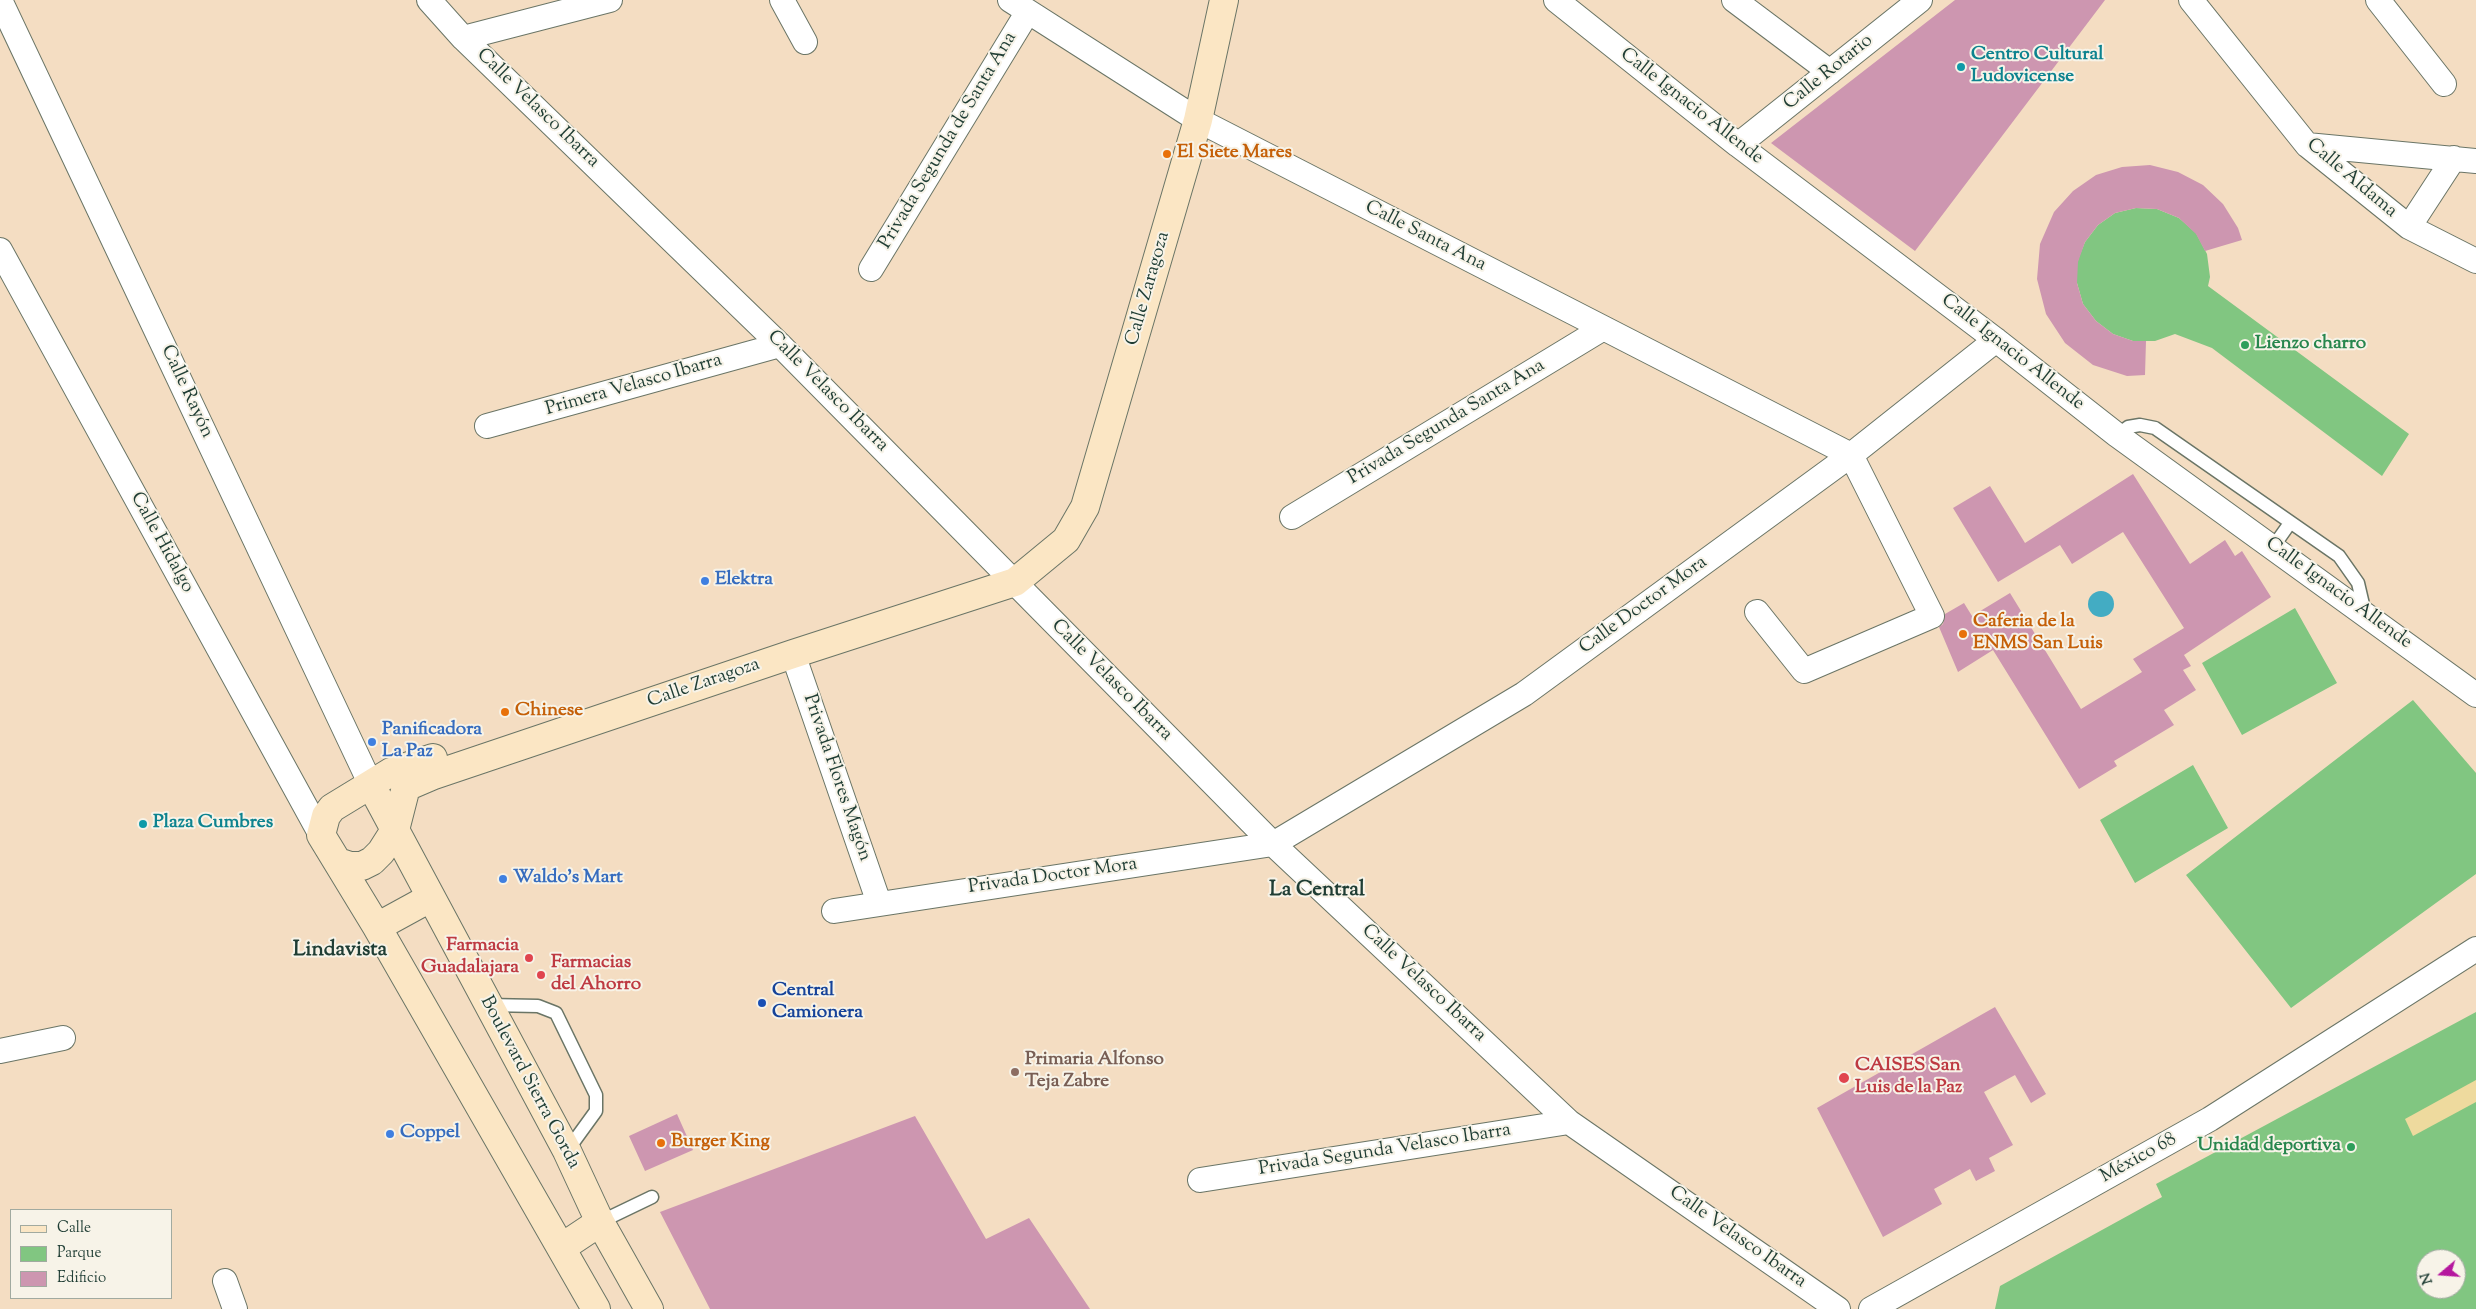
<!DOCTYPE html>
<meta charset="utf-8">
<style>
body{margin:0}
#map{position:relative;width:2476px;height:1309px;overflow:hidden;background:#f4ddc2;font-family:"Sorts Mill Goudy",serif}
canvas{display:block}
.legend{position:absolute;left:10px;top:1209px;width:162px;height:90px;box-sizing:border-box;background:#f7f3e8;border:1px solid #a1aaa0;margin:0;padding:6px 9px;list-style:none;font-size:15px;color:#1f3d34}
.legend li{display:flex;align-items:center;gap:10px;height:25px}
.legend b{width:25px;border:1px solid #a1aaa0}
.north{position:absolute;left:2416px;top:1249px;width:50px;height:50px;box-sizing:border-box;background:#f7f3e8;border:1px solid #a1aaa0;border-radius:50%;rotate:252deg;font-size:14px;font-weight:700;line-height:20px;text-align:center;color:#1f3d34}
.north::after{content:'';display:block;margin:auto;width:18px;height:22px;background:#b5179e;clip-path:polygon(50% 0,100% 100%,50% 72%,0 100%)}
</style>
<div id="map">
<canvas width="2476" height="1309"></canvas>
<ul class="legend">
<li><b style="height:6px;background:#fbe6c4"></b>Calle</li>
<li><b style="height:14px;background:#81c681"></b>Parque</li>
<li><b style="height:14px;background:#cd96b0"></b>Edificio</li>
</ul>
<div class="north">N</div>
</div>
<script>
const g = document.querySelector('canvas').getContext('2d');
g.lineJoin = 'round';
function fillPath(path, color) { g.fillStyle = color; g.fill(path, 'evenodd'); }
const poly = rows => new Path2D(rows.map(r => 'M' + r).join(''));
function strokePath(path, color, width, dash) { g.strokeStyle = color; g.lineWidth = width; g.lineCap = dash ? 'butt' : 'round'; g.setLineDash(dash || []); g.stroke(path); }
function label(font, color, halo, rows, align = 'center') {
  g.font = font + ' "Sorts Mill Goudy",serif'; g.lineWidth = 4; g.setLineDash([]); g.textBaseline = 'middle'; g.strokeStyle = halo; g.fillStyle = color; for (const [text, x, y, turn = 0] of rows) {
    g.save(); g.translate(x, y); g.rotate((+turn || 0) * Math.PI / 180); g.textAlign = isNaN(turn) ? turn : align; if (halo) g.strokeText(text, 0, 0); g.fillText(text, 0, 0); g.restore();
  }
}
const green = poly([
 [2136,208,2157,209,2179,218,2196,233,2207,254,2210,277,2208,286,2409,434,2382,476,2212,348,2175,334,2155,341,2133,341,2113,334,2096,321,2083,304,2077,283,2077,262,2085,242,2098,225,2115,213],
 [2295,608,2337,683,2242,735,2202,663],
 [2413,700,2476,773,2476,874,2291,1008,2186,875],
 [2193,765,2228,828,2135,883,2100,820],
 [2476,1012,2476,1309,1995,1309,2000,1286,2162,1197,2156,1184],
 [2426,1259,2456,1259,2456,1289,2426,1289]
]);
const sand = poly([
 [2476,1080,2476,1102,2413,1136,2405,1119]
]);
const water = poly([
 '2088 604a13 13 0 1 1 26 0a13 13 0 1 1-26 0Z'
]);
const building = poly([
 [1955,0,2105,0,1915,251,1771,143],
 [2150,165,2178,172,2203,185,2223,204,2238,228,2242,240,2205,251,2196,234,2179,218,2157,209,2136,208,2115,213,2098,225,2085,242,2078,262,2077,283,2083,304,2096,321,2113,334,2133,341,2146,341,2145,375,2127,376,2093,365,2065,343,2046,314,2037,279,2040,244,2054,212,2073,191,2096,175,2122,167],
 [2133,474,2190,564,2225,540,2235,556,2242,551,2271,597,2184,655,2191,666,2183,670,2196,690,2164,710,2174,725,2114,761,2117,766,2079,789,1993,650,1958,672,1939,627,1943,624,1945,614,1964,603,1972,616,2010,593,2081,709,2142,672,2133,659,2184,628,2123,532,2072,564,2060,545,1998,582,1953,508,1990,486,2025,543],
 [1995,1007,2046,1094,2031,1103,2015,1075,1984,1092,2013,1145,1989,1158,1995,1171,1976,1181,1970,1169,1934,1189,1942,1204,1883,1237,1817,1108],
 [677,1114,693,1150,645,1171,629,1136],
 [915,1116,986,1239,1029,1218,1090,1309,710,1309,660,1212]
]);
const lane = poly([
 [2117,435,2128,427,2140,425,2155,428,2339,556,2358,583,2365,613],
 [2273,547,2290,523],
 [488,1005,538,1006,556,1013,596,1095,596,1111,567,1151],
 [600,1222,652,1197]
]);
const street = poly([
 [0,0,371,785],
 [429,0,463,38,780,345,1273,844,1569,1122,1838,1309],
 [782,0,805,42],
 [1010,0,1198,120,1851,455,1932,616,1804,671,1757,612],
 [1556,0,1738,145,1996,340,2117,435,2476,695],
 [1734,0,1830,72],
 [2191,0,2307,145,2409,227,2476,261],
 [2378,0,2444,84],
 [463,38,610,0],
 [1738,145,1920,0],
 [2307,145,2476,161],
 [2409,227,2454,158],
 [0,250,321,835],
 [871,269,1027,13],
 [487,426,780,345],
 [1292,517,1602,329],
 [793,654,879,903],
 [834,911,1273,844,1524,694,1851,455,1996,340],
 [0,1051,63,1038],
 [1200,1180,1569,1122],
 [225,1281,235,1309],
 [1871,1309,2210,1119,2476,949]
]);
const secondary = poly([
 [433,758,391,772,332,808,326,816,321,835,377,927,596,1309],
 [371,785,567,1151,600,1222,649,1309],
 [338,862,350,866,362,866,372,861,381,852,395,830,406,787,434,775,793,654,1015,582,1066,540,1085,507,1198,120,1224,0],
 [377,927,430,898],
 [561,1248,600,1222]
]);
const markers = [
 [1961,67,5,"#0f9aa8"],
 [1167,154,5,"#e8710a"],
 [2245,345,5,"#2e9e5b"],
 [705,581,5,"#3f7fe0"],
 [1963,634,5,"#e8710a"],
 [505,712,5,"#e8710a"],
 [372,742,5,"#3f7fe0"],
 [143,824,5,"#0f9aa8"],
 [503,879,5,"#3f7fe0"],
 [529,958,5,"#e0444e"],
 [541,975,5,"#e0444e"],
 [762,1003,5,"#1a4fb4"],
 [1015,1072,5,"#8d6e63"],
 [1844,1078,6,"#e0444e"],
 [390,1134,5,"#3f7fe0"],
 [661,1143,5,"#e8710a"],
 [2351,1147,5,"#2e9e5b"]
];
const cultureNames = [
 ["Centro Cultural",1971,56],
 ["Ludovicense",1971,78],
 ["Plaza Cumbres",153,824]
];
const streetNames = [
 ["Calle Rotario",1829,73,-39],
 ["Calle Ignacio Allende",1691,107,38],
 ["Calle Velasco Ibarra",537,109,44],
 ["Privada Segunda de Santa Ana",949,141,-59],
 ["Calle Aldama",2351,179,40],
 ["Calle Santa Ana",1425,237,27],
 ["Calle Zaragoza",1149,289,-74],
 ["Calle Ignacio Allende",2012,353,38],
 ["Primera Velasco Ibarra",634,386,-16],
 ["Calle Rayón",186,392,65],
 ["Calle Velasco Ibarra",827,392,45],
 ["Privada Segunda Santa Ana",1447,423,-31],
 ["Calle Hidalgo",161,543,61],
 ["Calle Ignacio Allende",2338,594,36],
 ["Calle Doctor Mora",1644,606,-36],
 ["Calle Velasco Ibarra",1111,681,45],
 ["Calle Zaragoza",704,684,-19],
 ["Privada Flores Magón",836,778,71],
 ["Privada Doctor Mora",1053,877,-8],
 ["Calle Velasco Ibarra",1423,984,43],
 ["Boulevard Sierra Gorda",529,1083,62],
 ["Privada Segunda Velasco Ibarra",1385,1151,-9],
 ["México 68",2139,1159,-29],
 ["Calle Velasco Ibarra",1737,1238,35]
];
const foodNames = [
 ["El Siete Mares",1177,154],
 ["Caferia de la",1973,623],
 ["ENMS San Luis",1973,645],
 ["Chinese",515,712],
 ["Burger King",671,1143]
];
const leisureNames = [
 ["Lienzo charro",2255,345],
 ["Unidad deportiva",2341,1147,"right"]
];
const shopNames = [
 ["Elektra",715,581],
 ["Panificadora",382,731],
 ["La Paz",382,753],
 ["Waldo's Mart",513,879],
 ["Coppel",400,1134]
];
const healthNames = [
 ["Farmacia",519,947,"right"],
 ["Guadalajara",519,969,"right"],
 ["Farmacias",551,964],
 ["del Ahorro",551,986],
 ["CAISES San",1855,1067],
 ["Luis de la Paz",1855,1089]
];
const transitNames = [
 ["Central",772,992],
 ["Camionera",772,1014]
];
const educationNames = [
 ["Primaria Alfonso",1025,1061],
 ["Teja Zabre",1025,1083]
];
const quarterNames = [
 ["La Central",1317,891],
 ["Lindavista",340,951]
];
fillPath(green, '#81c681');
fillPath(sand, '#eeda9e');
fillPath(water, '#43acc3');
fillPath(building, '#cd96b0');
strokePath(lane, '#6a7566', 15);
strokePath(street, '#6a7566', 26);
strokePath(secondary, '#6a7566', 30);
strokePath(lane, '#fff', 12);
strokePath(street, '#fff', 24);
strokePath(secondary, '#fbe6c4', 28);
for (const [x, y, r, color] of markers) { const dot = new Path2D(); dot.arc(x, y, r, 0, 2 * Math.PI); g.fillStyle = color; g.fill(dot); strokePath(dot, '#f7f3e8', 2); }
label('bold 19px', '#0d838f', '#f7f3e8', cultureNames, 'left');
label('19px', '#1f3d34', '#f7f3e8', streetNames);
label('bold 19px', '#c56008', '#f7f3e8', foodNames, 'left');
label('bold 19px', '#27864d', '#f7f3e8', leisureNames, 'left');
label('bold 19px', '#366cbe', '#f7f3e8', shopNames, 'left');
label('bold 19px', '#be3a42', '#f7f3e8', healthNames, 'left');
label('bold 19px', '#164399', '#f7f3e8', transitNames, 'left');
label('bold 19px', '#785e54', '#f7f3e8', educationNames, 'left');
label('bold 21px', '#1f3d34', '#f7f3e8', quarterNames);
</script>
